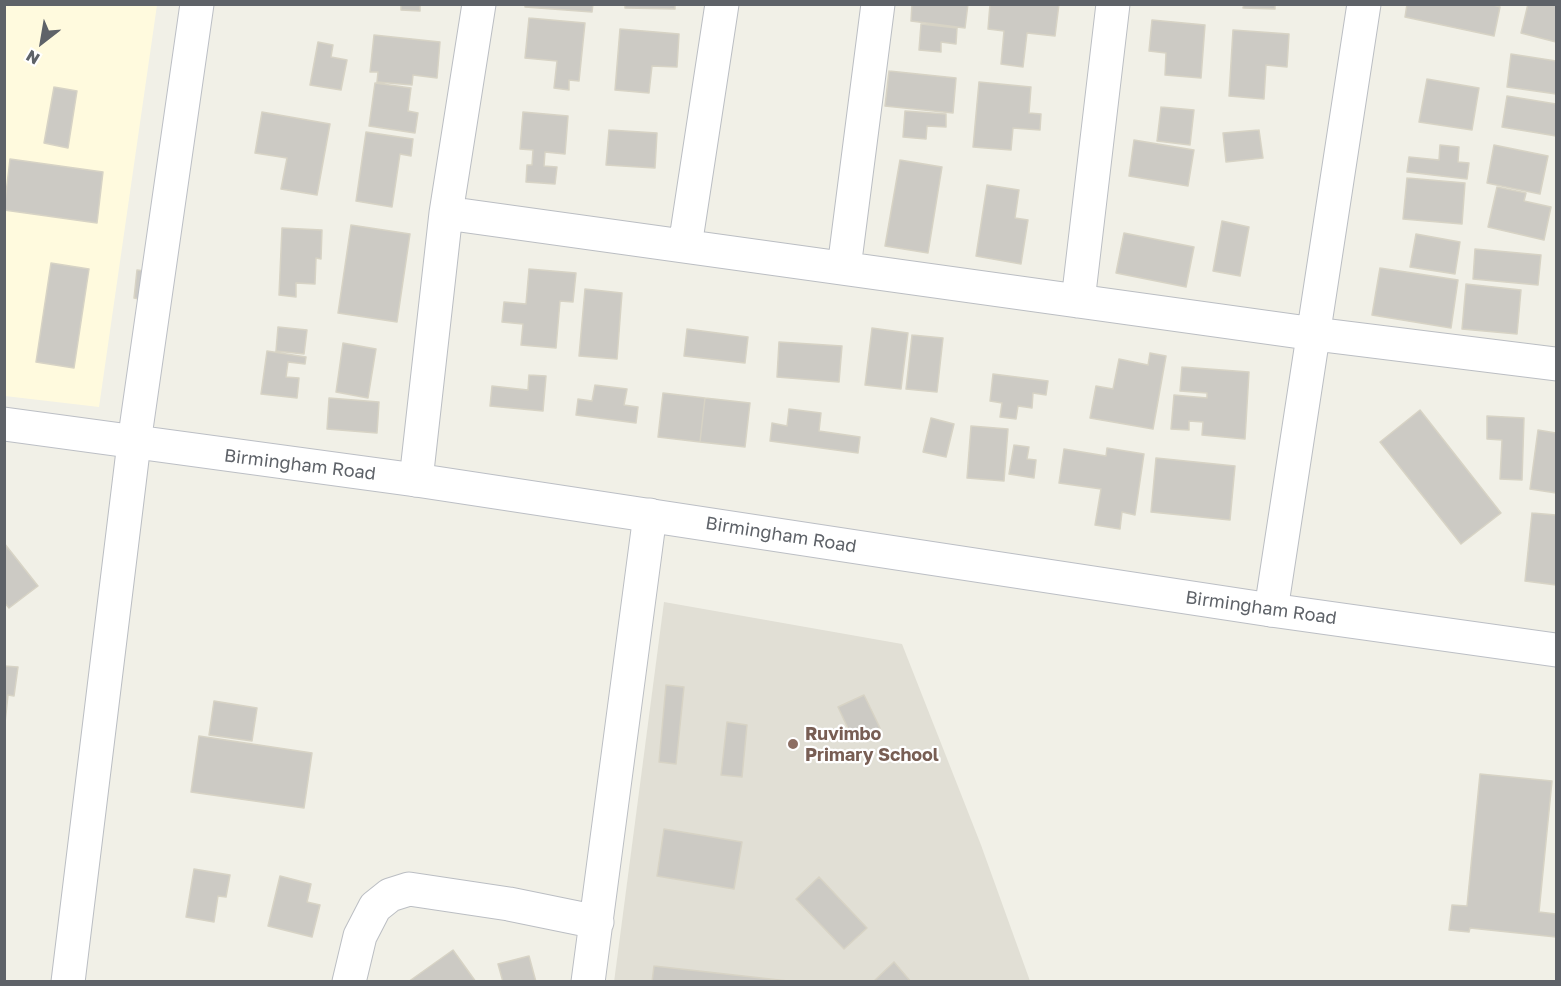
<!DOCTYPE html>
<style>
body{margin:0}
#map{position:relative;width:1561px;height:986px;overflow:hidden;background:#f1f0e7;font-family:"Golos Text",sans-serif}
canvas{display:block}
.frame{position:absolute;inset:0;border:6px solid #5e6268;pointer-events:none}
.north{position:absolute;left:12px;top:12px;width:60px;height:60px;-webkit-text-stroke:4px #fff;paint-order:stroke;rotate:211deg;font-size:16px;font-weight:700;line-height:24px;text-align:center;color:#5e6268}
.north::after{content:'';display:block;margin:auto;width:21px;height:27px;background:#5e6268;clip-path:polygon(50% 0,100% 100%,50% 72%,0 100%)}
</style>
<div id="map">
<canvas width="1561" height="986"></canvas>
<div class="frame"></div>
<div class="north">N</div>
</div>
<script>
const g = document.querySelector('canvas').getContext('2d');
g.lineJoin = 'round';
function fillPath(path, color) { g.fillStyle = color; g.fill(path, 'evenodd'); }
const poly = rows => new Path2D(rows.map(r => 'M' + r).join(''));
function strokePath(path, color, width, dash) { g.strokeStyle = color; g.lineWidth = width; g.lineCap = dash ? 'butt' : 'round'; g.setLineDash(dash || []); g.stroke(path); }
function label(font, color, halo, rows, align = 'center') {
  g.font = font + ' "Golos Text",sans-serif'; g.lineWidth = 4.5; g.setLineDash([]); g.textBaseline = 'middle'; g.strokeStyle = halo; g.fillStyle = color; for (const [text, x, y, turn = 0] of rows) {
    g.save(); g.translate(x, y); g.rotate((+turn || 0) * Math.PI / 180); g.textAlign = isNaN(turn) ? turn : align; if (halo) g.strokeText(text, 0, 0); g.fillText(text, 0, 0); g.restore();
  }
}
const commercial = poly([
 [5,5,157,5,99,407,5,396]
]);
const education = poly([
 [664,602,902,644,981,845,1030,981,614,982]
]);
const building = poly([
 [401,4,420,4,420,11,401,10,401,4],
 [525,4,593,4,592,12,525,7,525,4],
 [625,4,675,4,675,9,625,8,625,4],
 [912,4,968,4,965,28,911,21,912,4],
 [990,4,1059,4,1055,36,1027,33,1023,67,1001,64,1004,31,988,29,990,4],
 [1244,4,1275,4,1275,9,1243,8,1244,4],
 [1407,4,1490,4,1500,7,1494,36,1405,17,1407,4],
 [1528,4,1556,4,1556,42,1521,33,1528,4],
 [529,18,585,23,579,81,569,80,569,90,554,88,557,61,525,58,529,18],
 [1152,20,1205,25,1201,78,1165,75,1166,53,1149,51,1152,20],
 [921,24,957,28,956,44,941,42,941,52,919,50,921,24],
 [620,29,679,34,677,67,652,66,649,93,615,90,620,29],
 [1233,30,1289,34,1287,67,1266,65,1264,99,1229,96,1233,30],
 [374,35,440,42,437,78,413,75,412,85,377,82,378,72,370,72,374,35],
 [318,42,333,45,331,57,347,60,341,90,310,85,318,42],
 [1511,54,1556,61,1556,94,1507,87,1511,54],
 [889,71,956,78,953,113,885,106,889,71],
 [1427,79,1479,88,1472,130,1419,122,1427,79],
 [979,82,1031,87,1029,113,1041,114,1040,130,1013,128,1011,150,973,147,979,82],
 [375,83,411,88,408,111,418,113,415,133,369,126,375,83],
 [54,87,77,91,68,148,44,143,54,87],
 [1507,96,1556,104,1556,136,1502,127,1507,96],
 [1161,107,1194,110,1190,145,1157,141,1161,107],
 [905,111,946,114,946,127,927,126,926,139,903,137,905,111],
 [262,112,330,124,317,195,281,189,287,158,255,153,262,112],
 [523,112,568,116,565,154,545,152,544,166,557,167,555,184,526,182,527,165,532,165,533,150,520,149,523,112],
 [609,130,657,133,655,168,606,165,609,130],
 [1259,130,1263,158,1226,162,1223,133,1259,130],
 [366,132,413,139,411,156,400,154,392,207,356,201,366,132],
 [1134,140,1194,150,1188,186,1129,176,1134,140],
 [1440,145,1459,147,1458,162,1469,163,1467,179,1407,172,1409,157,1439,160,1440,145],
 [1494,145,1548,156,1540,194,1487,183,1494,145],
 [10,159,103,172,97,223,4,210,10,159],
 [900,160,942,167,928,253,885,246,900,160],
 [1407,178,1465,183,1462,224,1403,219,1407,178],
 [987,185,1019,190,1015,218,1028,220,1021,264,976,256,987,185],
 [1497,187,1526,193,1524,201,1551,207,1544,240,1488,227,1497,187],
 [1222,221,1249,227,1240,276,1213,271,1222,221],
 [351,225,410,234,397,322,338,313,351,225],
 [282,228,322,230,321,259,316,258,315,284,296,283,296,297,279,295,282,228],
 [1124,233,1194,247,1186,287,1116,273,1124,233],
 [1416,234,1460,242,1455,274,1410,267,1416,234],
 [1475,249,1541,255,1538,285,1473,279,1475,249],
 [51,263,89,269,74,368,36,362,51,263],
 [1380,268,1458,280,1451,328,1372,315,1380,268],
 [529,269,576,273,573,302,560,301,556,348,521,345,523,324,502,322,504,302,526,304,529,269],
 [137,270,153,272,149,301,134,298,137,270],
 [1466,284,1521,290,1517,334,1462,329,1466,284],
 [585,289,622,293,617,359,579,356,585,289],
 [278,327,307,330,304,354,276,351,278,327],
 [872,328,908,333,901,389,865,385,872,328],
 [687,329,748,337,745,363,684,356,687,329],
 [912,335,943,338,937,392,906,389,912,335],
 [779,342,842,346,839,382,777,377,779,342],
 [343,343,376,349,368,398,336,392,343,343],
 [267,351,306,357,305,364,288,362,286,377,299,378,297,398,261,394,267,351],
 [1150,353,1166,356,1153,429,1090,418,1096,386,1113,389,1119,359,1148,365,1150,353],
 [1182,367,1249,372,1245,439,1202,435,1203,422,1189,421,1189,430,1171,429,1174,395,1207,398,1207,393,1180,391,1182,367],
 [993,374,1048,381,1046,395,1033,393,1032,408,1018,406,1016,419,1000,417,1002,403,990,401,993,374],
 [529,375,546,376,543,411,490,406,492,386,528,390,529,375],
 [595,385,627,389,624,405,638,407,636,423,576,415,578,399,592,401,595,385],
 [663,393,705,398,700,442,658,437,663,393],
 [329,398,379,402,377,433,327,429,329,398],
 [705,398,750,403,745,447,700,442,705,398],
 [789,409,821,413,819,431,860,437,858,453,770,441,772,423,787,426,789,409],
 [1420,410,1501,513,1461,544,1380,442,1420,410],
 [1487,416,1524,418,1522,480,1500,479,1502,440,1487,439,1487,416],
 [931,418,954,424,946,457,923,452,931,418],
 [971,426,1008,429,1004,481,967,478,971,426],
 [1538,430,1556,433,1556,493,1530,489,1538,430],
 [1014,445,1029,447,1027,459,1036,460,1034,478,1009,474,1014,445],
 [1107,448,1144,454,1135,515,1122,512,1120,529,1095,525,1101,489,1059,483,1064,449,1106,456,1107,448],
 [1156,458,1235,466,1230,520,1151,512,1156,458],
 [1532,513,1556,515,1556,585,1525,581,1532,513],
 [4,543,38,586,9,608,4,602,4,543],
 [4,666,18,667,14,696,8,695,5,723,4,666],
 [666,685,684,687,676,764,659,762,666,685],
 [864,695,880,728,854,741,838,707,864,695],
 [214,701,257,708,252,741,209,735,214,701],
 [727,722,747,725,742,777,721,775,727,722],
 [199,736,312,753,304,808,191,792,199,736],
 [1480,774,1552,781,1539,912,1556,914,1556,937,1470,928,1469,932,1449,930,1452,905,1467,906,1480,774],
 [664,829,742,842,734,889,657,876,664,829],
 [194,869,230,875,226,897,218,896,214,922,186,917,194,869],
 [280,876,311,884,307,902,320,905,312,937,268,926,280,876],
 [819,877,867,928,844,949,796,899,819,877],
 [453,950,476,982,408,982,453,950],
 [529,956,536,982,503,982,498,964,529,956],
 [894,962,911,982,873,982,894,962],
 [654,966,797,982,652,982,654,966]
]);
const street = poly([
 [446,213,1315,334,1556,364],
 [685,246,722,4],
 [844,268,878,4],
 [1078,301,1113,4],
 [416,480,446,213,479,4],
 [1271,610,1364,4],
 [68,982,134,443],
 [349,982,360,936,375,907,390,895,409,889,509,904,597,922],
 [588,982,650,515]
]);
const secondary = poly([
 [4,424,416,480,1271,610,1556,650],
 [134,443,197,4]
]);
const markers = [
 [793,744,6,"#8d6e63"]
];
const streetNames = [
 ["Birmingham Road",300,465,7],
 ["Birmingham Road",781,535,9],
 ["Birmingham Road",1261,608,8]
];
const educationNames = [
 ["Ruvimbo",805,734],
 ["Primary School",805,755]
];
fillPath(commercial, '#fffade');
fillPath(education, '#e1dfd5');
fillPath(building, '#cccac4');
strokePath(building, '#d7d3c5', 1.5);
strokePath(street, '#bbbec3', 35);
strokePath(secondary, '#bcbfc5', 35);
strokePath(street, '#fff', 33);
strokePath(secondary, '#fff', 33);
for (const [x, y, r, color] of markers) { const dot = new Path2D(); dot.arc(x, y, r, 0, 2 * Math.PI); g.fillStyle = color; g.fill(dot); strokePath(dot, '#fff', 2); }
label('18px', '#5e6268', '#fff', streetNames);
label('bold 18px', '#785e54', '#fff', educationNames, 'left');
</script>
